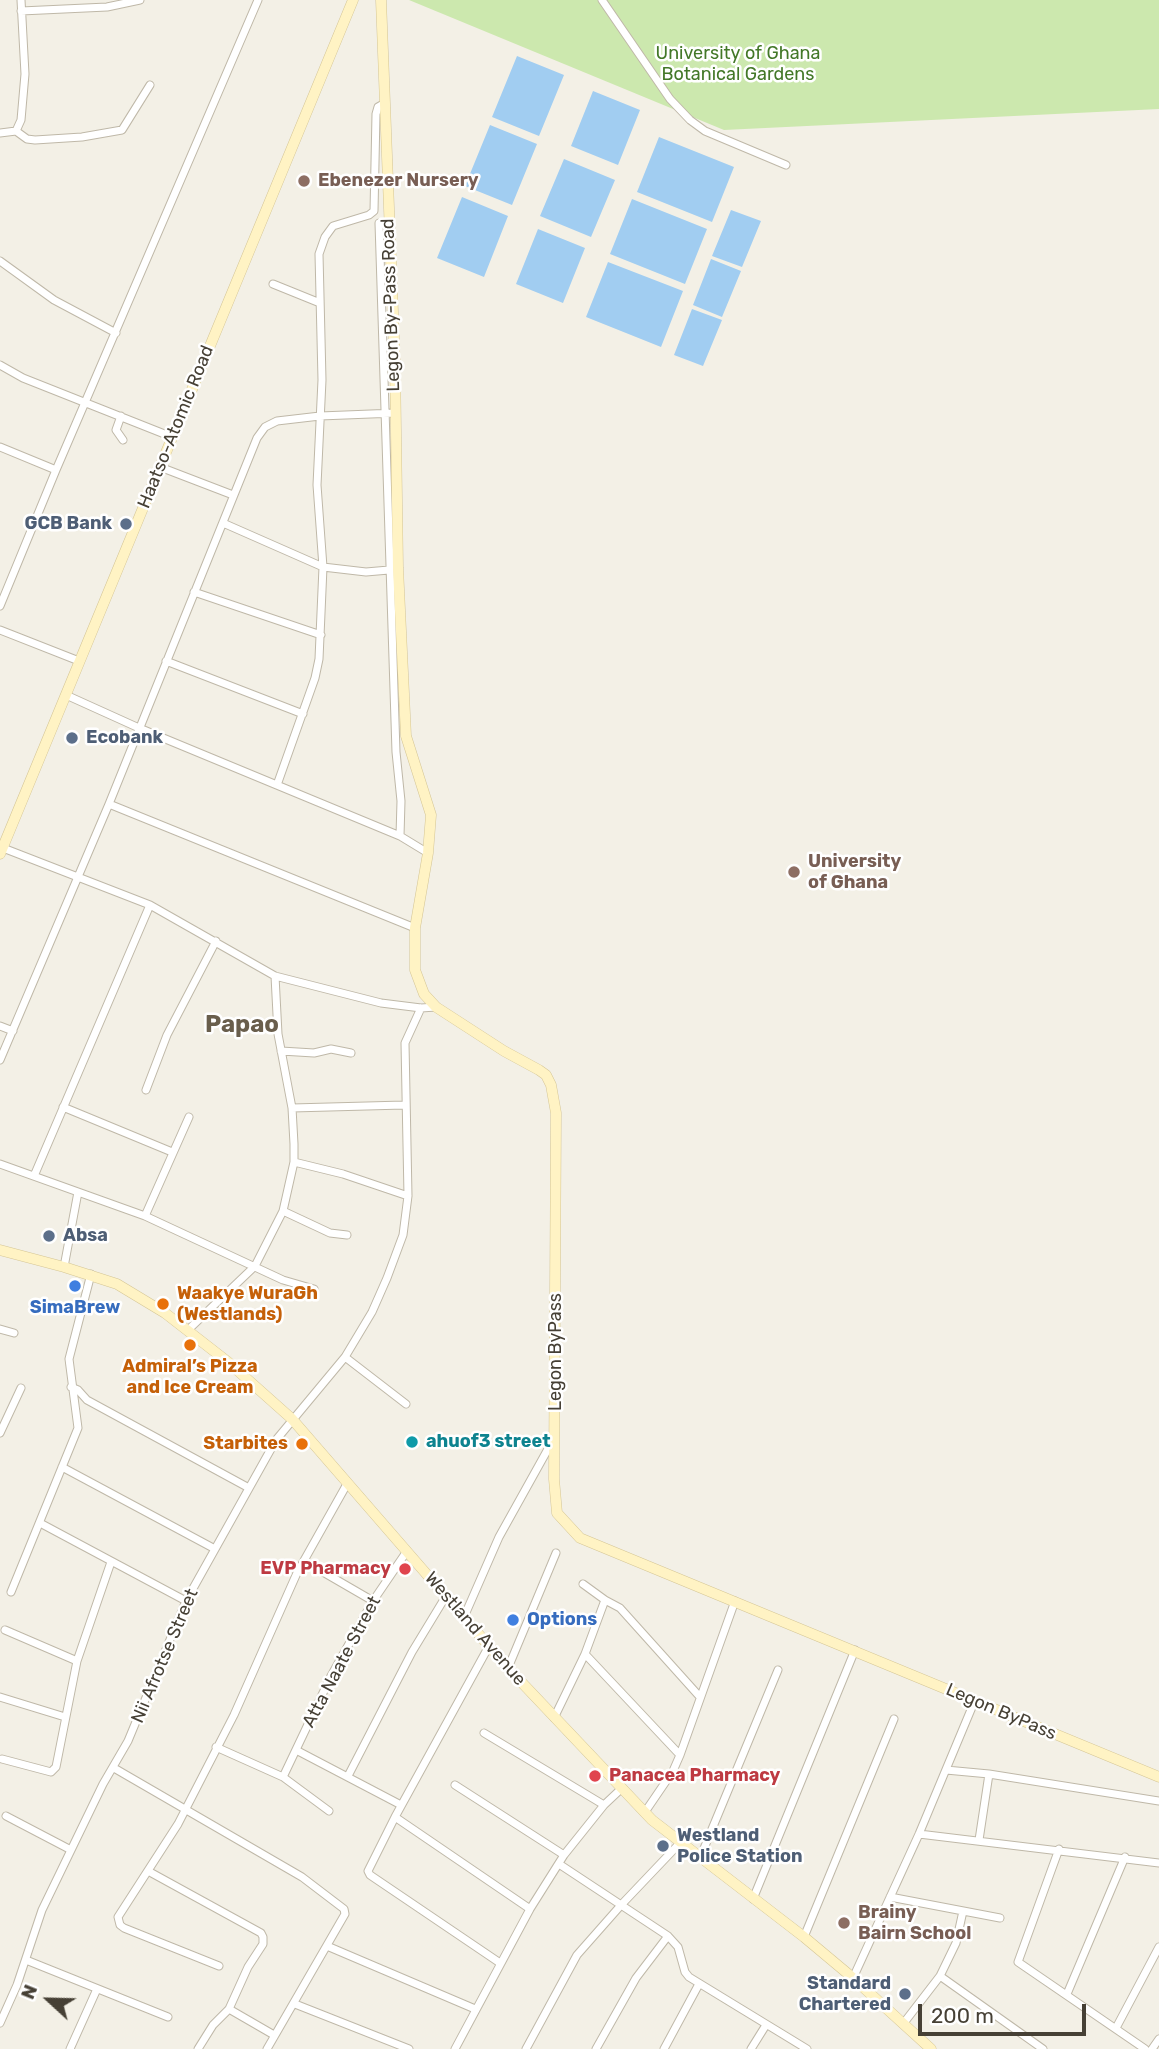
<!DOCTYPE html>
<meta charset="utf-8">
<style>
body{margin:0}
#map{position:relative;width:1159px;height:2049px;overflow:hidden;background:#f3f0e6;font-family:Rubik,sans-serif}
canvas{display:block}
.north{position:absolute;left:14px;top:1965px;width:70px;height:70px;-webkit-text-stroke:5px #fff;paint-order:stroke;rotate:292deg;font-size:19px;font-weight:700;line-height:28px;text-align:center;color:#464035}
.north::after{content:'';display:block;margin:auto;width:24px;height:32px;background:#464035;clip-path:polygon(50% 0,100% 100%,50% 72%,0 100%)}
.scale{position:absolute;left:918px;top:2004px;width:168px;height:32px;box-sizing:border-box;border:4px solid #464035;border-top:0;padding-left:9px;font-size:21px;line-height:24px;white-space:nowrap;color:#464035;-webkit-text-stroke:5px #fff;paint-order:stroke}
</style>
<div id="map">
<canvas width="1159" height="2049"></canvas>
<div class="north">N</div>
<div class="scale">200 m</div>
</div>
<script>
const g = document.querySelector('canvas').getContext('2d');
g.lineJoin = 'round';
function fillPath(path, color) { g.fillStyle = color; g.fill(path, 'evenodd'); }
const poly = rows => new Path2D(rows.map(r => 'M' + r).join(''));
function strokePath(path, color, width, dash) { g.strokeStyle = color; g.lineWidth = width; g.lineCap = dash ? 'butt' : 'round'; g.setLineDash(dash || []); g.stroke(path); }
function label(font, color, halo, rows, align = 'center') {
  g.font = font + ' Rubik,sans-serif'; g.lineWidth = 5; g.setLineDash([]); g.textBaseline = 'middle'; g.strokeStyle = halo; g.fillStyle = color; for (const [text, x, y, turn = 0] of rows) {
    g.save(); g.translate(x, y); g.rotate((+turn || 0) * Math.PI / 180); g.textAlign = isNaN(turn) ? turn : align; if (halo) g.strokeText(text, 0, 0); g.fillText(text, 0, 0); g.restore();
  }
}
const green = poly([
 [409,0,1159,0,1159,109,724,130]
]);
const water = poly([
 [517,56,564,75,539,136,492,117],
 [593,91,640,110,618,165,571,146],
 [490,125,537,144,512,205,465,186],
 [659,137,734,167,712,222,637,192],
 [564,159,615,180,591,237,540,216],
 [462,197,508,216,484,277,437,258],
 [632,199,707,229,685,284,610,254],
 [731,210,761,221,742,267,712,256],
 [538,229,585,248,563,303,516,284],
 [711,259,741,271,722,317,693,305],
 [608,262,683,291,661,347,586,317],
 [692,309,722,320,703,366,674,355]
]);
const street = poly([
 [602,0,670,99,690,120,705,131,786,165],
 [21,11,107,7,140,0],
 [16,131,27,139,35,140,82,137,122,130,150,85],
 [0,133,16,131,21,120,25,74,21,0],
 [379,223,396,752,401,801,400,836],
 [0,261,54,300,116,333],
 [273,284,320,303],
 [0,365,23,378,172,437],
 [121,416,116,430,123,440],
 [0,447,56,470],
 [160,467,233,495],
 [223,523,323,567,366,572,389,570],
 [194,592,321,635],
 [0,606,56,470,258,0],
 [0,630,79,661],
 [166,661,303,714],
 [66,695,139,728,400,836,428,853],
 [277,785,315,678,319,659,323,567,317,485,322,380,319,254,325,237,333,226,369,215,374,211,376,114,378,107,385,103],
 [109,804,415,928],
 [3,848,150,905,275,976,381,1003,421,1008,436,1007],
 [0,1026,13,1031],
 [281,1051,314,1053,331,1049,351,1053],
 [0,1060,109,804,257,438,265,427,277,421,320,416,396,413],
 [146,1090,167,1035,216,941],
 [63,1107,172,1152],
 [292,1108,404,1105],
 [294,1162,343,1174,408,1196],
 [0,1164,145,1216,283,1280,314,1289],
 [34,1176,150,905],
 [283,1211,330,1233,347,1235],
 [145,1216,189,1117],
 [64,1267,78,1192],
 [0,1329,14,1333],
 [188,1330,255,1266,283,1211,294,1162,294,1144,292,1108,278,1034,275,976],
 [345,1357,406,1404],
 [71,1387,78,1390,87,1400,249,1488],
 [0,1433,21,1388],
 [62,1467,215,1549],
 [40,1523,186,1601],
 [304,1561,373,1601],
 [11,1592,78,1428,69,1359,91,1274],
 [605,1600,620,1608,700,1697],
 [464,1617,499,1537,553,1440],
 [5,1630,77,1661],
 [489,1646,395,1817,368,1871,370,1875,500,1963],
 [585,1654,680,1755],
 [508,1668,556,1553],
 [0,1697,65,1717],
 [554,1718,585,1654,605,1600,583,1584],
 [484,1733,604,1805],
 [216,1747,283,1777,329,1811],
 [296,1750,401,1805],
 [2,1759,51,1772,56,1767,77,1661,111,1562],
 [114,1768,302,1877,344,1909,345,1914,267,2049],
 [946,1770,989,1774,1159,1801],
 [348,1776,412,1652,446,1596],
 [283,1777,331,1676,373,1601,407,1551],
 [455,1785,564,1855],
 [645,1812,673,1771,680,1755,735,1601],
 [6,1816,71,1850],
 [395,1817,530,1909],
 [919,1834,1159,1863],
 [979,1840,989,1774],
 [1059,1849,1018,1962,1145,2049],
 [700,1858,778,1670],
 [559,1864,668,1936,678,1947,685,1972,689,1977,807,2049],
 [148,1871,261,1933,263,1937,263,1944,248,1967,229,2009,213,2025,198,2049],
 [890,1897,1000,1918],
 [753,1899,855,1650],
 [804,1937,894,1719],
 [327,1946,475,2009],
 [26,1960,168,2017],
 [219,1966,124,1928,120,1925,118,1917,178,1824,234,1715,297,1573,347,1484],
 [940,1976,1043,2049],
 [853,1978,919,1834,975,1700],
 [1067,1994,1125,1857],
 [295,2004,409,2049],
 [229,2009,274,2035],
 [0,2023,17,1985,42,1910,103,1784,128,1741,186,1601,276,1440,345,1357,372,1312,387,1278,403,1235,408,1196,405,1043,421,1008],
 [903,2024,940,1976,956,1943,963,1911],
 [1116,2028,1159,1947],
 [70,2049,97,1989],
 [455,2049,530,1909,564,1855,604,1805,621,1789],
 [526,2049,577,1955,622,1904,680,1843],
 [596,2049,636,1978,668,1936],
 [664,2049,699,1984],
 [751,2049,766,2025],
 [1152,2049,1159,2039]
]);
const secondary = poly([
 [381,0,395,364,398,568,406,736,431,815,428,853,415,928,415,970,424,994,436,1007,504,1051,539,1070,546,1075,551,1085,556,1113,554,1479,557,1513,580,1538,1159,1777],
 [0,854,353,0],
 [0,1250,64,1267,117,1284,165,1313,228,1362,292,1419,508,1668,652,1820,804,1937,853,1978,931,2049]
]);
const markers = [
 [304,181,7,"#8d6e63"],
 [126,524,7,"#5c6f8a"],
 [72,738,7,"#5c6f8a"],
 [794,872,7,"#8d6e63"],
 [49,1236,7,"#5c6f8a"],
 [75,1286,7,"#3f7fe0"],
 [163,1304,7,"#e8710a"],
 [190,1345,7,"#e8710a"],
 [412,1442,7,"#0f9aa8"],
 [302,1444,7,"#e8710a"],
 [405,1569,7,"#e0444e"],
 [513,1620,7,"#3f7fe0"],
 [595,1776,7,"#e0444e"],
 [663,1846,7,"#5c6f8a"],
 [844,1923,7,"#8d6e63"],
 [905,1994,7,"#5c6f8a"]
];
const parkNames = [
 ["University of Ghana",738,54],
 ["Botanical Gardens",738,75]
];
const educationNames = [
 ["Ebenezer Nursery",318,181],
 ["University",808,862],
 ["of Ghana",808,883],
 ["Brainy",858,1913],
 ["Bairn School",858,1934]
];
const streetNames = [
 ["Legon By-Pass Road",391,305,-92],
 ["Haatso-Atomic Road",176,427,-68],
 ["Legon ByPass",556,1352,-90],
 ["Westland Avenue",475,1629,49],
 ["Nii Afrotse Street",165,1656,-67],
 ["Atta Naate Street",342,1662,-62],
 ["Legon ByPass",1001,1712,23]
];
const serviceNames = [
 ["GCB Bank",112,524,"right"],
 ["Ecobank",86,738],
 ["Absa",63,1236],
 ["Westland",677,1836],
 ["Police Station",677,1857],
 ["Standard",891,1984,"right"],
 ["Chartered",891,2005,"right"]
];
const foodNames = [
 ["Waakye WuraGh",177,1294],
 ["(Westlands)",177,1315],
 ["Admiral’s Pizza",190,1367,"center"],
 ["and Ice Cream",190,1388,"center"],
 ["Starbites",288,1444,"right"]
];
const shopNames = [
 ["SimaBrew",75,1308],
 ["Options",527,1620,"left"]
];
const cultureNames = [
 ["ahuof3 street",426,1442]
];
const healthNames = [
 ["EVP Pharmacy",391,1569],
 ["Panacea Pharmacy",609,1776,"left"]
];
const districtNames = [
 ["Papao",242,1025]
];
fillPath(green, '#cce8ae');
fillPath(water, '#a1cdf1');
strokePath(street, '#bfb8a8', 9);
strokePath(secondary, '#d4c595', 11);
strokePath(street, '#fff', 7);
strokePath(secondary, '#fff3c4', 10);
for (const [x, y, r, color] of markers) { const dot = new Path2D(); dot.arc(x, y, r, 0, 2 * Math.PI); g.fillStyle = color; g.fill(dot); strokePath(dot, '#fff', 2.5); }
label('18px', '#437828', '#fff', parkNames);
label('bold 18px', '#785e54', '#fff', educationNames, 'left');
label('18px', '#464035', '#fff', streetNames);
label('bold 18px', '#4e5e75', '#fff', serviceNames, 'left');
label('bold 18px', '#c56008', '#fff', foodNames, 'left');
label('bold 18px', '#366cbe', '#fff', shopNames);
label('bold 18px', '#0d838f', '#fff', cultureNames, 'left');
label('bold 18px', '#be3a42', '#fff', healthNames, 'right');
label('bold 24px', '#695e4c', '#fff', districtNames);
</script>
